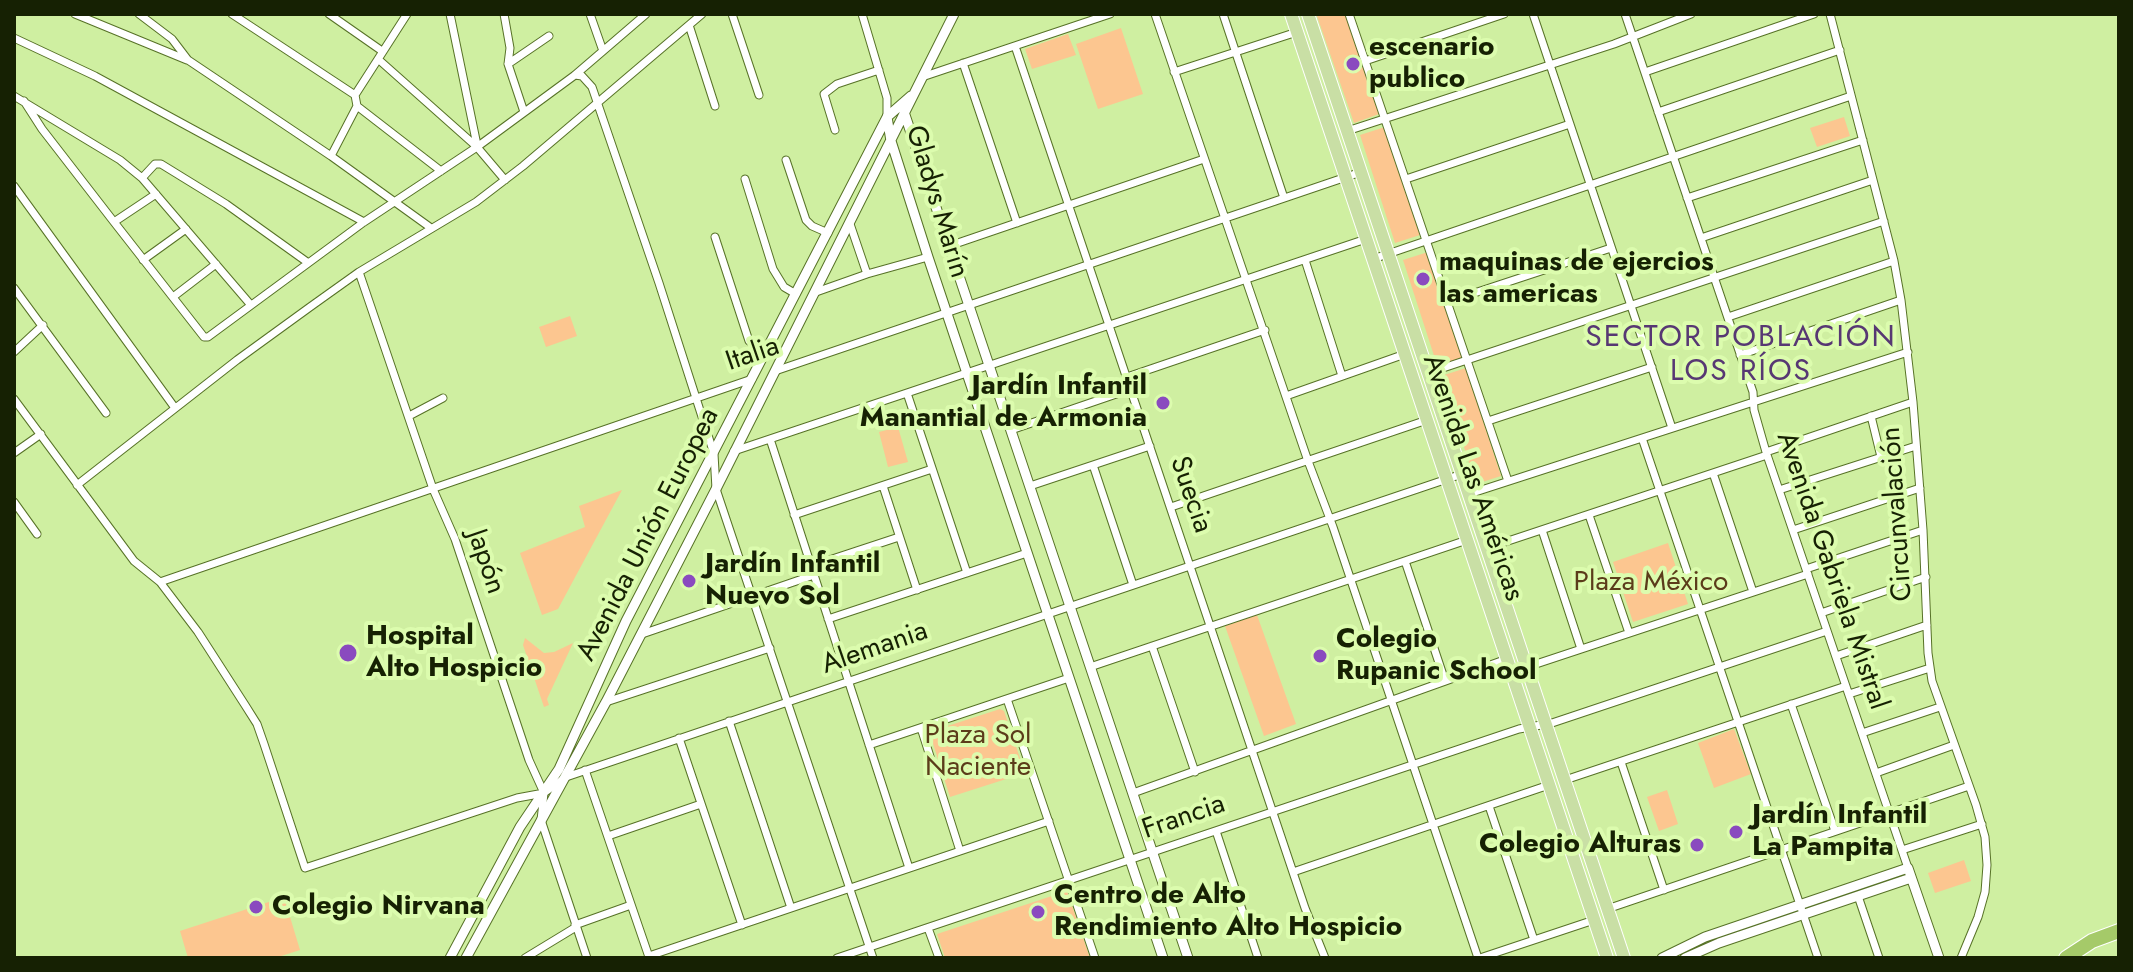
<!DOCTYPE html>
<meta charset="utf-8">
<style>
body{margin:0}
#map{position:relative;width:2133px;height:972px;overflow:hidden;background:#cfefa1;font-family:Jost,sans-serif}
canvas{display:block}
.frame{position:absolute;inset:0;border:16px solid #162103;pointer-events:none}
</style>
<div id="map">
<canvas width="2133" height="972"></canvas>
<div class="frame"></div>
</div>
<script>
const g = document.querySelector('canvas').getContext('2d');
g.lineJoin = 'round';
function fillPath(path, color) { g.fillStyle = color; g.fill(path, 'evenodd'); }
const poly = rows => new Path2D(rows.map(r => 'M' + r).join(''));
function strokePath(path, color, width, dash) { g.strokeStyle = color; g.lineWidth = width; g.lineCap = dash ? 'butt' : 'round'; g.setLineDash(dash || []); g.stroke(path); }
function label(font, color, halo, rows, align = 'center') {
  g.font = font + ' Jost,sans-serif'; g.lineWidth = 8; g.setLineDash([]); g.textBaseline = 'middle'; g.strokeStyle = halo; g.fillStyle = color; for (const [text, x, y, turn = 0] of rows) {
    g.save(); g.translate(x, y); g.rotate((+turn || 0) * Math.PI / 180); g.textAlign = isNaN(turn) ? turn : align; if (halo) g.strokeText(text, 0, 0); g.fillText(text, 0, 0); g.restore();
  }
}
const green = poly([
 [1324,14,1346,14,1382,113,1354,123,1317,16],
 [1121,28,1143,94,1098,109,1076,44],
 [1068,34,1076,55,1032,69,1025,49],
 [1844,117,1850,136,1817,147,1810,128],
 [1385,127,1420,235,1395,243,1360,135],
 [1428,252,1463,360,1438,368,1403,260],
 [570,316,577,336,546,347,539,327],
 [1466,368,1501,476,1476,484,1441,376],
 [898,427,908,462,888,467,879,432],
 [622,490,558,609,542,615,520,553,585,527,579,506],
 [1668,543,1688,604,1633,622,1613,562],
 [1257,615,1296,724,1264,736,1225,626],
 [525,638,544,653,554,652,573,643,547,699,549,705,544,707,523,645],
 [1000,709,1004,711,1025,773,950,797,930,734,932,731],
 [1734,729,1751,774,1714,788,1698,743],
 [1667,790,1678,824,1659,831,1647,797],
 [1964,860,1971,881,1935,893,1928,873],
 [1067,891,1090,958,945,958,937,934],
 [284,897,300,950,275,958,188,958,180,931]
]);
const minor = poly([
 [75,14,187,60],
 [139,14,172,39,188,60,331,156,431,228],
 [232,14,355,95],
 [329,14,382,51],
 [450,14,477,145],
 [504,14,510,48,508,64,524,112],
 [590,14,603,51],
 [732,14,759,95],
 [862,14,887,98,887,117],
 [1155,14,1308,461,1333,527,1478,958],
 [1223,14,1284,198],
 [1349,14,1508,481],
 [1533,14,1672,428],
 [1625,14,1753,392,1754,410,1766,452,1908,868],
 [1830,14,1894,261,1901,300,1913,402,1923,530,1928,653,1932,681,1976,805,1985,837,1987,865,1985,892,1978,917,1961,958],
 [689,25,715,106],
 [14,38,95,76,364,222],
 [1015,46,1305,908,1325,958],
 [378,59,477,147,505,180],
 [1365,61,1504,14],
 [963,63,1017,223],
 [508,64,549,36],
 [1174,72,1297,32],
 [1645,72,1814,14],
 [575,75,582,76,592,87,659,283,714,454,716,489,873,958],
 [922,77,1110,14],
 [14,96,120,160,142,178,250,304],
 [24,101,42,129,114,222,204,337,208,337,364,222,477,147,575,75,646,14],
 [357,106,441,171],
 [1658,112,1840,50],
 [835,130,824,94,837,84,879,70],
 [1347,131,1614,44,1691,14],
 [331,156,357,106,355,95,407,14],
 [786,160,806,220,812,226,828,233],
 [142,178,155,164,161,164,226,204,307,262],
 [745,179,773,269,784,287,796,294],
 [1406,179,1570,124],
 [14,186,175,408],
 [1687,198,1863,140],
 [114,222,156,194],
 [850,224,867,274],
 [715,237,749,341,766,352],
 [1701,238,1873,180],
 [949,246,1204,159],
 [1373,259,1851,96],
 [143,260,186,229],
 [1305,260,1342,376],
 [359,272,433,489,455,539,529,760,544,793,541,820,587,958],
 [14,288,106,413],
 [816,292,867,274,928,257],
 [173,297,216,264],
 [1447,302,1611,248],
 [1728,317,1894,261],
 [14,352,43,325],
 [1740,355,1901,300],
 [775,371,1361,172],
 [1428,373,1884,221],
 [1127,377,1265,330],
 [907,393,967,573],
 [1286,396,1405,354],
 [14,399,134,561,160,582,198,632,245,705,257,724,264,744,305,868,517,798,544,793,566,777,1462,474],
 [409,416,443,398],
 [1871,416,1881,457],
 [1488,421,1652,367],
 [1011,430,1131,389],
 [1642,438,1818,958],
 [770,439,909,868],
 [734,451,1366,239],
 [1766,452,1913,402],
 [14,453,41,434],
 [1093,465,1133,585],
 [1713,473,1753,592],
 [77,485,237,360,310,307,359,272,476,202,523,166,702,14],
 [883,486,917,590],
 [1030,486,1150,446],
 [1779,490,1916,446],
 [1469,494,1908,352],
 [14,502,37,534],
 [1171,507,1427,420],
 [794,515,932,469],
 [1589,515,1629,633],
 [1542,530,1581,649],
 [1793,530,1920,488],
 [1487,548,1767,455],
 [1405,561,1445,681],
 [811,566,899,537],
 [1806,569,1923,530],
 [160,582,752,379],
 [1821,613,1926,577],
 [828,619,1027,553],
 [642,634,814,575],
 [1152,646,1195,772],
 [1836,656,1927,625],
 [1090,667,1467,540],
 [1527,667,1808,574],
 [1849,694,1930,668],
 [1007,699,1095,958],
 [606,702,770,648],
 [1791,704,1835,831],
 [729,721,791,908],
 [921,728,960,851],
 [1862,733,1940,707],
 [679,738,742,925],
 [869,745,1069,678],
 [1621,762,1664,890],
 [585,770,649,957],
 [1876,773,1954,745],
 [1565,780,1846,686],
 [1133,793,1507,659],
 [1489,806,1534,940],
 [1216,831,1258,958],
 [608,836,701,804],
 [1902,850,1982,824],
 [1293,872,1549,785],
 [1858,896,1879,958],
 [1607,909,1969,786],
 [575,925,631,905],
 [928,928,939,958],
 [649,956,1049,821],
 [525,958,576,927],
 [837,958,1519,729,1552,723,1827,631],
 [1480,958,1594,920]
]);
const tertiary = poly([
 [904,112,1188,958],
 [887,117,891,141,928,257,1163,958],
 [450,958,520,827,559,769,626,621,887,117,911,96],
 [466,958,606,702,716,489,954,14],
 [1662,958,1705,937,1908,868,1939,958],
 [1685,958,1719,943,1911,878]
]);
const primary = poly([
 [1291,14,1607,958],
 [1308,14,1624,958]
]);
const motorway = poly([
 [2066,958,2092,941,2119,931]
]);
const markers = [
 [1353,64,8,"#8a4abf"],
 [1423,279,8,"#8a4abf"],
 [1163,403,8,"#8a4abf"],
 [689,581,8,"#8a4abf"],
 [348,653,10,"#8a4abf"],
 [1320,656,8,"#8a4abf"],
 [1736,832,8,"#8a4abf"],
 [1697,845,8,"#8a4abf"],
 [256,907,8,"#8a4abf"],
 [1038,912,8,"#8a4abf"]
];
const poiNames = [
 ["escenario",1369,48],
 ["publico",1369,80],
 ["maquinas de ejercios",1439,263],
 ["las americas",1439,295],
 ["Jardín Infantil",1147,387,"right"],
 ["Manantial de Armonia",1147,419,"right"],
 ["Jardín Infantil",705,565],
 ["Nuevo Sol",705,597],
 ["Hospital",366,637],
 ["Alto Hospicio",366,669],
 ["Colegio",1336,640],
 ["Rupanic School",1336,672],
 ["Jardín Infantil",1752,816],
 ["La Pampita",1752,848],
 ["Colegio Alturas",1681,845,"right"],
 ["Centro de Alto",1054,896],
 ["Rendimiento Alto Hospicio",1054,928],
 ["Colegio Nirvana",272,907]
];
const streetNames = [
 ["Gladys Marín",936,202,73],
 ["Italia",753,355,-19],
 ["Avenida Las Américas",1472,478,71],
 ["Suecia",1190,495,71],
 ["Circunvalación",1898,514,-94],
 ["Avenida Unión Europea",649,535,-63],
 ["Japón",485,562,71],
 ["Avenida Gabriela Mistral",1831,571,71],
 ["Alemania",875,649,-19],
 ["Francia",1184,818,-19]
];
const parkNames = [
 ["Plaza México",1651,583],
 ["Plaza Sol",978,736],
 ["Naciente",978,768]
];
const neighbourhoodNames = [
 ["SECTOR POBLACIÓN",1741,339],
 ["LOS RÍOS",1741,373]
];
fillPath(green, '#fcc690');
strokePath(minor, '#577227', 9);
strokePath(tertiary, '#577227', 11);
strokePath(primary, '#fff', 14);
strokePath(motorway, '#fff', 16);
strokePath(minor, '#fff', 7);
strokePath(tertiary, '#fff', 9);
strokePath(primary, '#c9dfa5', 12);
strokePath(motorway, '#a5ca69', 14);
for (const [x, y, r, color] of markers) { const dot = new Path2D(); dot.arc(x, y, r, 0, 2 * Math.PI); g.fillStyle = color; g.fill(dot); strokePath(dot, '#dcfcae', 3); }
label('bold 28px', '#162103', '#dcfcae', poiNames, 'left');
label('28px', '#162103', '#dcfcae', streetNames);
label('28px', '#5b3c1a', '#dcfcae', parkNames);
g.letterSpacing = '2px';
label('30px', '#573873', '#dcfcae', neighbourhoodNames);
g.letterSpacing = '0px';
</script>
